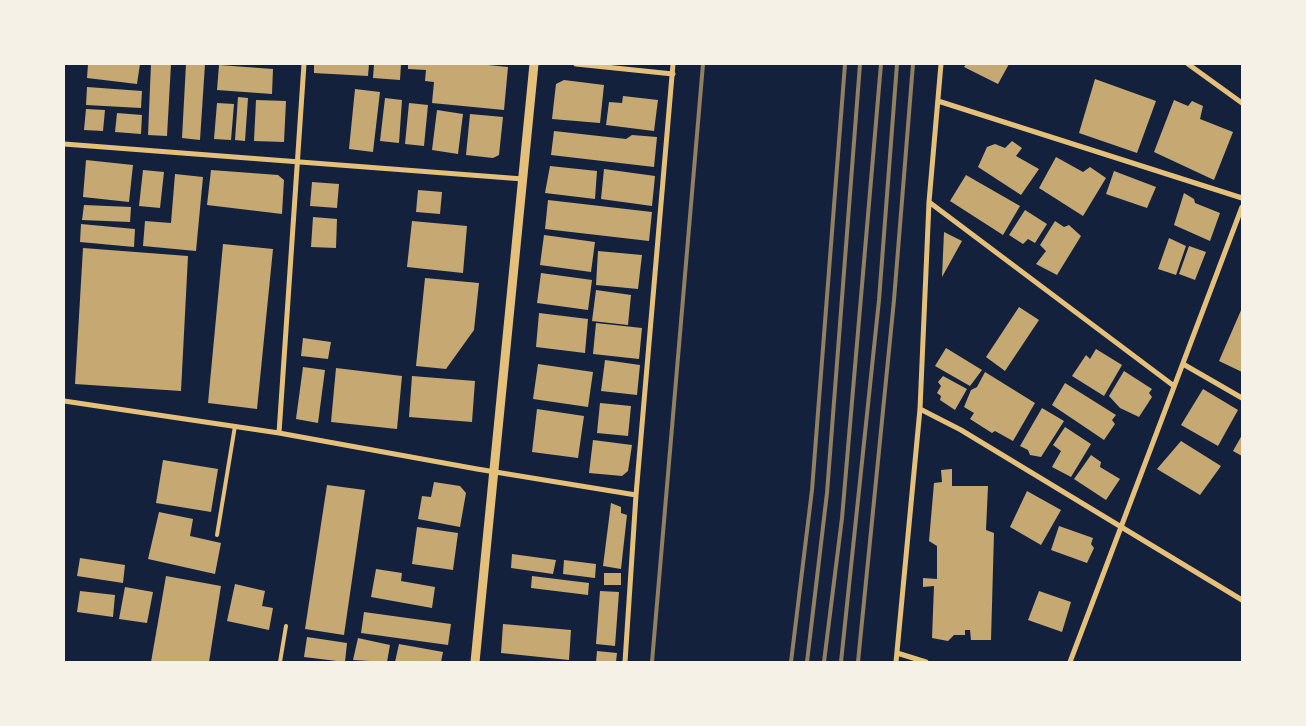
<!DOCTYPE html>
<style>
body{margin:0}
#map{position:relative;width:1306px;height:726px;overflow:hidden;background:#14213d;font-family:"Libre Baskerville",serif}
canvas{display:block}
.frame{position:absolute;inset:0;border:65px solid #f6f1e7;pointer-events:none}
</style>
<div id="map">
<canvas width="1306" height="726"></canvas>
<div class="frame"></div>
</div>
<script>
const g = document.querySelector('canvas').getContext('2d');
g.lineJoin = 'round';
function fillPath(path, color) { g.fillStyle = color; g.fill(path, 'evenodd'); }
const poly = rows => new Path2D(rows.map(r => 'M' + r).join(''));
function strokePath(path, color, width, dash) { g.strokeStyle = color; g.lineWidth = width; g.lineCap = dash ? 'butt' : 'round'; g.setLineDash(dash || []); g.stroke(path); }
const building = poly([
 [88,64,140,64,137,84,87,78],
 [151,64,171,64,167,136,148,135],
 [186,64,205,64,200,140,182,138],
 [314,64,369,64,368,76,314,73],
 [374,64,401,64,400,80,373,78],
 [408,64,478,64,508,67,504,110,432,103,434,82,425,81,426,70,408,69],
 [966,64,1009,64,998,84,964,67],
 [219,65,273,69,272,94,217,90],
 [1095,79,1156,101,1137,153,1079,133],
 [564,80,604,85,600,123,552,119,556,84],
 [87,87,142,91,141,108,86,105],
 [355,89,380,92,373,152,349,149],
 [623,96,658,100,654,131,606,125,609,102,622,103],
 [238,97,248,98,245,141,235,140],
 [385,98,402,100,399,143,380,141],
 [256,100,286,101,284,142,254,141],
 [1174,100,1188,106,1192,101,1203,106,1200,119,1233,132,1214,180,1154,152],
 [217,103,234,104,231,140,214,139],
 [409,103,428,105,424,146,405,144],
 [86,109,105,110,103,131,84,130],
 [437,110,463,114,458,154,432,150],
 [117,113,142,115,141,134,115,132],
 [470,114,503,117,499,155,493,158,466,155],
 [554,131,626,139,632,135,657,137,654,167,551,155],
 [1012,141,1022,148,1016,156,1039,169,1021,195,978,167,987,147,995,144,1005,148],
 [1056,157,1083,172,1090,167,1106,178,1083,216,1039,188],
 [86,160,133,165,129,202,83,197],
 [550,166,597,171,595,199,545,193],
 [604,169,655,176,652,206,601,199],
 [143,170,164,172,160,208,139,206],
 [211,170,278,175,284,180,282,214,207,205],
 [1114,171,1156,187,1147,208,1106,194],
 [175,174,203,177,196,251,143,246,145,221,171,223],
 [966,175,1020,206,1003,235,950,201],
 [312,182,339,184,337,208,310,206],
 [418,190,442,192,440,214,416,212],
 [1184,193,1194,199,1195,203,1220,213,1210,241,1174,225],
 [548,200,652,212,649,241,545,229],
 [84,205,131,207,130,222,82,220],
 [1025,210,1047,224,1035,243,1028,239,1023,244,1009,235],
 [313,217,337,219,336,248,311,247],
 [412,221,467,226,463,273,407,267],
 [1055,221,1064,227,1069,225,1081,236,1057,275,1036,264,1046,251,1040,245],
 [81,224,135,229,134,247,80,242],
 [944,232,962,241,942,277],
 [544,235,595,242,591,272,540,265],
 [1169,238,1186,246,1176,275,1158,269],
 [223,244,273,249,257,409,208,403],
 [1189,246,1206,252,1195,280,1179,274],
 [83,248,188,256,181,391,75,384],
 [598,251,642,255,638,289,596,285],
 [541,273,592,280,588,310,537,303],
 [425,278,479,283,474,330,446,369,416,366],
 [596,290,631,295,628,325,592,321],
 [1019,307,1039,320,1005,371,986,357],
 [1242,308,1242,372,1219,361],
 [539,313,588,319,585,353,536,347],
 [596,323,642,328,639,359,593,354],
 [303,338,331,342,328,359,301,356],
 [946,348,982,370,970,386,935,366],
 [1096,349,1122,365,1104,396,1072,376,1086,355,1090,359],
 [605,360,640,365,637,395,601,391],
 [538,364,593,372,588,407,533,399],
 [303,367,325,370,318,423,296,419],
 [336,368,402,376,397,429,331,422],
 [1124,371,1152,389,1149,393,1152,397,1139,417,1120,408,1109,396],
 [985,372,1035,403,1013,441,995,431,992,433,970,419,974,413,964,407,971,390,977,387],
 [412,376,475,381,472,422,409,417],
 [943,376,967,389,955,410,940,400,941,396,937,393,941,386,938,382],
 [1065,383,1116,415,1112,420,1115,424,1104,440,1052,405],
 [1203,389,1238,410,1218,446,1181,425],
 [600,403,631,406,628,436,597,433],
 [1042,408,1064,421,1041,457,1030,455,1028,450,1020,446],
 [537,409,584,416,578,458,532,452],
 [1065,427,1091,444,1071,477,1052,467,1061,451,1053,445],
 [1242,435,1242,456,1233,451],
 [593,440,632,445,628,471,622,476,589,473],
 [1181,441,1221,466,1200,495,1157,469],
 [1091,455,1101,462,1100,467,1120,479,1106,500,1074,479],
 [163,460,218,469,211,512,156,503],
 [952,469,952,486,988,486,986,530,994,533,991,640,971,640,970,630,965,630,965,635,954,635,948,641,932,638,934,586,923,587,923,578,937,579,937,546,929,541,934,483,942,482,941,470],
 [434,482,460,486,466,493,460,527,418,519,422,496,431,497],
 [327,485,365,490,344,635,305,629],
 [1027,491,1061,510,1041,545,1010,527],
 [611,503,621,507,621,513,627,515,621,569,603,566],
 [159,512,193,519,190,536,221,543,215,574,148,559],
 [1059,526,1093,538,1091,544,1094,548,1087,563,1051,550],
 [417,527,458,533,453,570,412,564],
 [512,554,556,560,553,574,511,568],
 [80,558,125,565,123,583,77,576],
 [564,560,596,564,595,578,563,574],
 [376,569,402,573,401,581,435,587,432,608,371,597],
 [604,573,621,573,621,585,604,585],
 [166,576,221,586,209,662,151,662],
 [532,576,589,583,588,595,531,588],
 [235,584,265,591,262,606,273,608,269,630,227,621],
 [125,587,153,592,147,623,119,619],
 [80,591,115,595,113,617,77,612],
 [600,591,619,592,615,646,596,644],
 [1039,591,1071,602,1062,632,1028,620],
 [364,612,451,624,448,645,361,633],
 [503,624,571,630,569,660,501,653],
 [307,637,347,643,345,662,304,657],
 [358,638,390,645,387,662,353,660],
 [399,644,443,652,441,662,395,662],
 [597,651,617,653,616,662,596,662]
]);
const service = poly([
 [217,535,235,426],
 [280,662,286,626]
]);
const minor = poly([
 [576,64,673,74],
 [1188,64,1242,103],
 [938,101,1242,198],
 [64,144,523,179],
 [929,202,1174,386],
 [1183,364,1242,398],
 [64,401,279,433,477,469,636,495],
 [920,409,961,430,1242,600],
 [279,433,304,64],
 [897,653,926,662],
 [625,662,636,495,673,64],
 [896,662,920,409,929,202,941,64],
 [1070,662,1242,207]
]);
const tertiary = poly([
 [475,662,534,64]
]);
const rail = poly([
 [652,662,703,64],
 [791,662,812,490,845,64],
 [807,662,827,493,860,64],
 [824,662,842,518,881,64],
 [841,662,879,300,897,64],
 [858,662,894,300,913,64]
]);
fillPath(building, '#c6a872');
strokePath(service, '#e5c07b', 4);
strokePath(minor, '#e5c07b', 5);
strokePath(tertiary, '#e5c07b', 9);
strokePath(rail, '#918062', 4);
</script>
